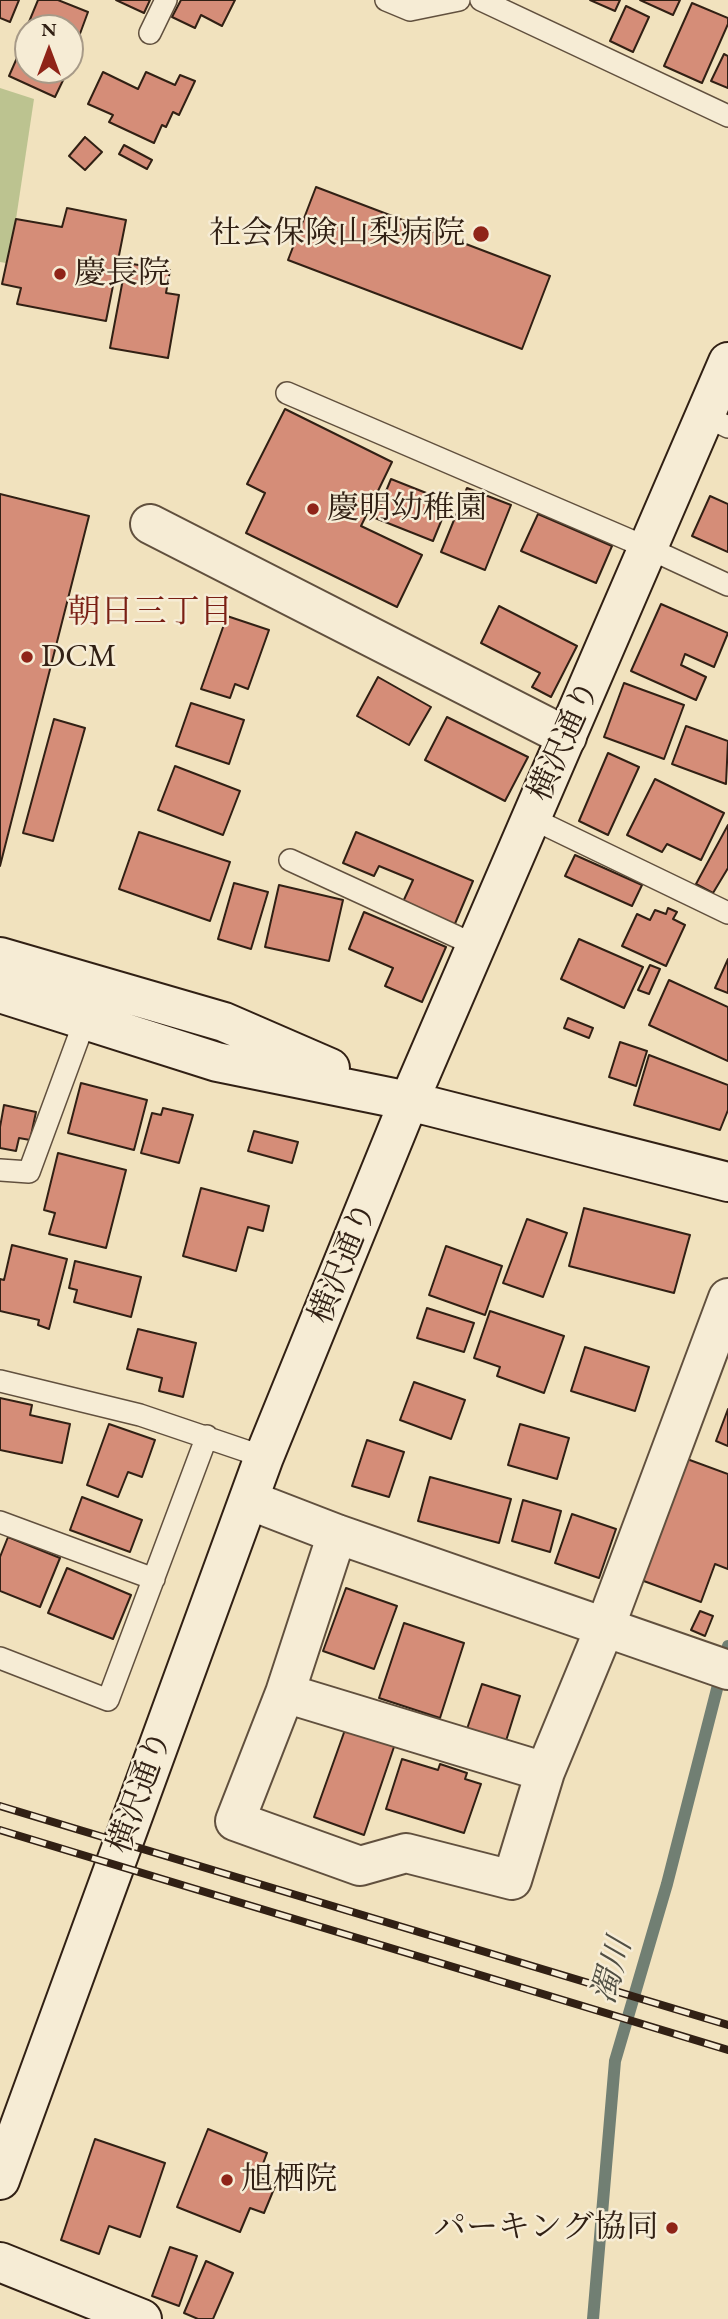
<!DOCTYPE html>
<meta charset="utf-8">
<style>
body{margin:0}
#map{position:relative;width:728px;height:2319px;overflow:hidden;background:#f1e2be;font-family:"EB Garamond",serif}
canvas{display:block}
.north{position:absolute;left:14px;top:14px;width:70px;height:70px;box-sizing:border-box;background:#f6ecd5;border:2px solid #a79a88;border-radius:50%;rotate:0deg;font-size:19px;font-weight:700;line-height:28px;text-align:center;color:#312014}
.north::after{content:'';display:block;margin:auto;width:24px;height:32px;background:#8f2418;clip-path:polygon(50% 0,100% 100%,50% 72%,0 100%)}
</style>
<div id="map">
<canvas width="728" height="2319"></canvas>
<div class="north">N</div>
</div>
<script>
const g = document.querySelector('canvas').getContext('2d');
g.lineJoin = 'round';
function fillPath(path, color) { g.fillStyle = color; g.fill(path, 'evenodd'); }
const poly = rows => new Path2D(rows.map(r => 'M' + r).join(''));
function strokePath(path, color, width, dash) { g.strokeStyle = color; g.lineWidth = width; g.lineCap = dash ? 'butt' : 'round'; g.setLineDash(dash || []); g.stroke(path); }
function label(font, color, halo, rows, align = 'center') {
  g.font = font + ' "EB Garamond","Noto Serif JP",serif'; g.lineWidth = 5; g.setLineDash([]); g.textBaseline = 'middle'; g.strokeStyle = halo; g.fillStyle = color; for (const [text, x, y, turn = 0] of rows) {
    g.save(); g.translate(x, y); g.rotate((+turn || 0) * Math.PI / 180); g.textAlign = isNaN(turn) ? turn : align; if (halo) g.strokeText(text, 0, 0); g.fillText(text, 0, 0); g.restore();
  }
}
const green = poly([
 [0,88,34,99,16,219,6,263,0,262]
]);
const stream = poly([
 [593,2319,615,2061,667,1884,728,1646]
]);
const building = poly([
 [0,0,19,0,10,22,0,18,0,0],
 [38,0,58,0,88,12,74,50,70,48,70,28,28,28,28,49,19,46,38,0],
 [116,0,150,0,144,13,116,0],
 [181,0,235,0,222,26,201,15,195,28,172,17,181,0],
 [590,0,620,0,615,11,590,0],
 [640,0,680,0,673,15,640,0],
 [692,3,728,18,728,24,702,83,664,66,692,3],
 [626,6,649,17,633,52,610,41,626,6],
 [20,51,28,54,28,70,61,70,67,72,55,97,9,76,20,51],
 [724,54,728,56,728,88,711,81,724,54],
 [103,72,138,89,146,72,175,85,180,75,195,81,179,115,173,112,166,127,162,125,154,143,109,122,113,115,88,104,103,72],
 [85,137,102,152,85,170,69,156,85,137],
 [124,145,152,160,147,169,119,154,124,145],
 [316,187,550,276,522,349,288,260,316,187],
 [67,208,126,220,106,321,17,304,21,288,2,284,16,219,62,227,67,208],
 [126,263,170,270,166,293,179,295,168,358,110,348,126,263],
 [285,409,392,462,361,526,422,555,397,607,246,533,265,493,247,484,285,409],
 [391,479,449,502,433,541,375,518,391,479],
 [467,488,511,505,485,570,441,552,467,488],
 [0,494,89,516,0,866,0,494],
 [710,496,728,504,728,552,692,536,710,496],
 [538,514,612,546,596,583,521,551,538,514],
 [661,604,728,633,714,667,685,654,681,665,706,677,696,700,631,671,661,604],
 [499,606,577,646,551,697,532,687,540,673,481,643,499,606],
 [227,616,269,630,248,689,235,684,230,698,201,689,227,616],
 [378,677,431,707,409,745,357,716,378,677],
 [624,683,684,705,664,759,604,737,624,683],
 [191,703,244,720,229,764,176,746,191,703],
 [447,717,528,757,505,801,425,760,447,717],
 [54,719,85,728,53,841,23,833,54,719],
 [686,726,728,741,726,784,672,764,686,726],
 [608,753,639,767,608,835,579,821,608,753],
 [175,766,240,791,223,835,158,810,175,766],
 [655,779,724,813,701,860,667,844,662,852,627,835,655,779],
 [728,825,728,868,713,893,696,884,728,825],
 [139,832,230,862,210,921,119,889,139,832],
 [356,832,473,881,454,926,402,904,413,880,379,866,374,876,343,863,356,832],
 [575,855,642,885,632,906,565,876,575,855],
 [234,883,268,892,251,949,218,939,234,883],
 [279,885,343,900,329,961,265,947,279,885],
 [668,908,677,912,673,919,685,925,666,966,622,946,637,914,650,920,655,910,666,914,668,908],
 [364,912,446,947,422,1002,385,986,393,968,349,949,364,912],
 [579,939,643,967,624,1008,561,979,579,939],
 [728,959,728,993,715,988,728,959],
 [650,965,660,969,649,994,638,990,650,965],
 [669,980,728,1007,728,1061,649,1025,669,980],
 [568,1018,593,1028,589,1038,564,1028,568,1018],
 [620,1042,647,1051,636,1086,609,1077,620,1042],
 [649,1055,728,1085,728,1110,720,1130,634,1105,649,1055],
 [81,1083,147,1100,134,1150,68,1133,81,1083],
 [4,1105,36,1112,30,1140,19,1138,16,1151,0,1148,0,1127,4,1105],
 [163,1108,193,1115,179,1163,141,1153,152,1113,161,1115,163,1108],
 [254,1131,298,1142,292,1163,248,1151,254,1131],
 [58,1153,126,1170,106,1248,49,1234,55,1213,44,1210,58,1153],
 [201,1188,269,1206,263,1231,248,1227,236,1271,183,1256,201,1188],
 [584,1208,690,1235,674,1293,569,1266,584,1208],
 [527,1219,567,1233,543,1297,503,1283,527,1219],
 [12,1245,67,1259,49,1329,38,1325,39,1320,0,1311,0,1279,4,1280,12,1245],
 [446,1246,502,1266,485,1315,429,1295,446,1246],
 [75,1261,141,1277,131,1317,74,1302,77,1290,69,1288,75,1261],
 [427,1308,474,1323,464,1352,417,1338,427,1308],
 [490,1311,564,1336,544,1393,497,1376,500,1367,474,1358,490,1311],
 [138,1329,196,1343,183,1397,159,1391,162,1378,127,1369,138,1329],
 [585,1347,649,1367,635,1411,571,1391,585,1347],
 [414,1382,465,1400,451,1439,400,1420,414,1382],
 [0,1398,32,1405,30,1415,70,1424,62,1463,0,1450,0,1398],
 [728,1409,728,1446,716,1441,728,1409],
 [109,1424,155,1440,142,1477,128,1472,118,1497,87,1485,109,1424],
 [520,1424,569,1438,557,1479,508,1465,520,1424],
 [367,1440,404,1452,389,1497,352,1486,367,1440],
 [687,1459,728,1474,728,1569,715,1564,701,1602,641,1580,687,1459],
 [430,1477,511,1499,499,1543,418,1521,430,1477],
 [82,1497,142,1520,130,1552,70,1530,82,1497],
 [523,1500,561,1511,550,1552,512,1541,523,1500],
 [572,1514,616,1529,599,1578,555,1563,572,1514],
 [8,1537,60,1558,40,1607,0,1591,0,1557,8,1537],
 [67,1568,131,1595,113,1639,48,1613,67,1568],
 [346,1588,397,1606,374,1669,323,1651,346,1588],
 [700,1611,713,1616,705,1636,691,1630,700,1611],
 [404,1623,464,1643,440,1718,379,1698,404,1623],
 [482,1684,520,1696,505,1744,466,1732,482,1684],
 [346,1727,395,1744,364,1835,314,1817,346,1727],
 [402,1759,438,1770,440,1764,467,1773,465,1779,481,1784,464,1833,386,1809,402,1759],
 [208,2129,267,2153,258,2177,276,2184,264,2213,250,2208,240,2232,177,2207,208,2129],
 [95,2139,165,2163,140,2237,109,2226,99,2254,61,2240,95,2139],
 [170,2247,197,2256,179,2306,152,2296,170,2247],
 [206,2261,233,2273,213,2319,198,2319,184,2313,206,2261]
]);
const lane = poly([
 [386,0,410,10,459,0],
 [481,0,728,116],
 [150,33,166,0],
 [287,393,648,548,728,585],
 [705,416,728,427],
 [531,818,728,913],
 [290,860,477,946],
 [0,1170,29,1172,85,1020],
 [0,1381,140,1415,264,1457],
 [0,1522,154,1579],
 [0,1658,108,1700,207,1436]
]);
const street = poly([
 [150,524,567,737],
 [249,1500,337,1534,728,1670],
 [337,1534,285,1693,545,1772],
 [285,1693,235,1821,360,1866,406,1853,512,1880,545,1772,605,1627,728,1298]
]);
const secondary = poly([
 [0,957,224,1022,330,1068],
 [0,993,217,1062,409,1101,728,1182],
 [0,2180,264,1457,409,1101,728,362],
 [0,2262,142,2319]
]);
const rail = poly([
 [0,1806,728,2025],
 [0,1830,728,2050]
]);
const markers = [
 [481,234,9,"#8f2418"],
 [60,274,7,"#8f2418"],
 [313,509,7,"#8f2418"],
 [27,657,7,"#8f2418"],
 [227,2180,7,"#8f2418"],
 [672,2228,7,"#8f2418"]
];
const poiNames = [
 ["社会保険山梨病院",465,234,"right"],
 ["慶長院",74,274],
 ["慶明幼稚園",327,509],
 ["DCM",41,657],
 ["旭栖院",241,2180],
 ["パーキング協同",658,2228,"right"]
];
const streetNames = [
 ["横沢通り",565,741,-66],
 ["横沢通り",344,1263,-68],
 ["横沢通り",141,1792,-70]
];
const neighbourhoodNames = [
 ["朝日三丁目",150,613]
];
const waterNames = [
 ["濁川",613,1971,-74]
];
fillPath(green, '#bcc390');
strokePath(stream, '#717f73', 12);
fillPath(building, '#d58d78');
strokePath(building, '#312014', 2);
strokePath(lane, '#61503e', 24);
strokePath(street, '#61503e', 42);
strokePath(secondary, '#312014', 42);
strokePath(lane, '#f6ecd5', 21);
strokePath(street, '#f6ecd5', 38);
strokePath(secondary, '#f6ecd5', 38);
strokePath(rail, '#312014', 8);
strokePath(rail, '#f6ecd5', 5, [16]);
for (const [x, y, r, color] of markers) { const dot = new Path2D(); dot.arc(x, y, r, 0, 2 * Math.PI); g.fillStyle = color; g.fill(dot); strokePath(dot, '#f6ecd5', 2.5); }
label('32px', '#312014', '#f6ecd5', poiNames, 'left');
label('32px', '#312014', '#f6ecd5', streetNames);
label('33px', '#7a1f14', '#f6ecd5', neighbourhoodNames);
label('italic 33px', '#514f43', '#f6ecd5', waterNames);
</script>
